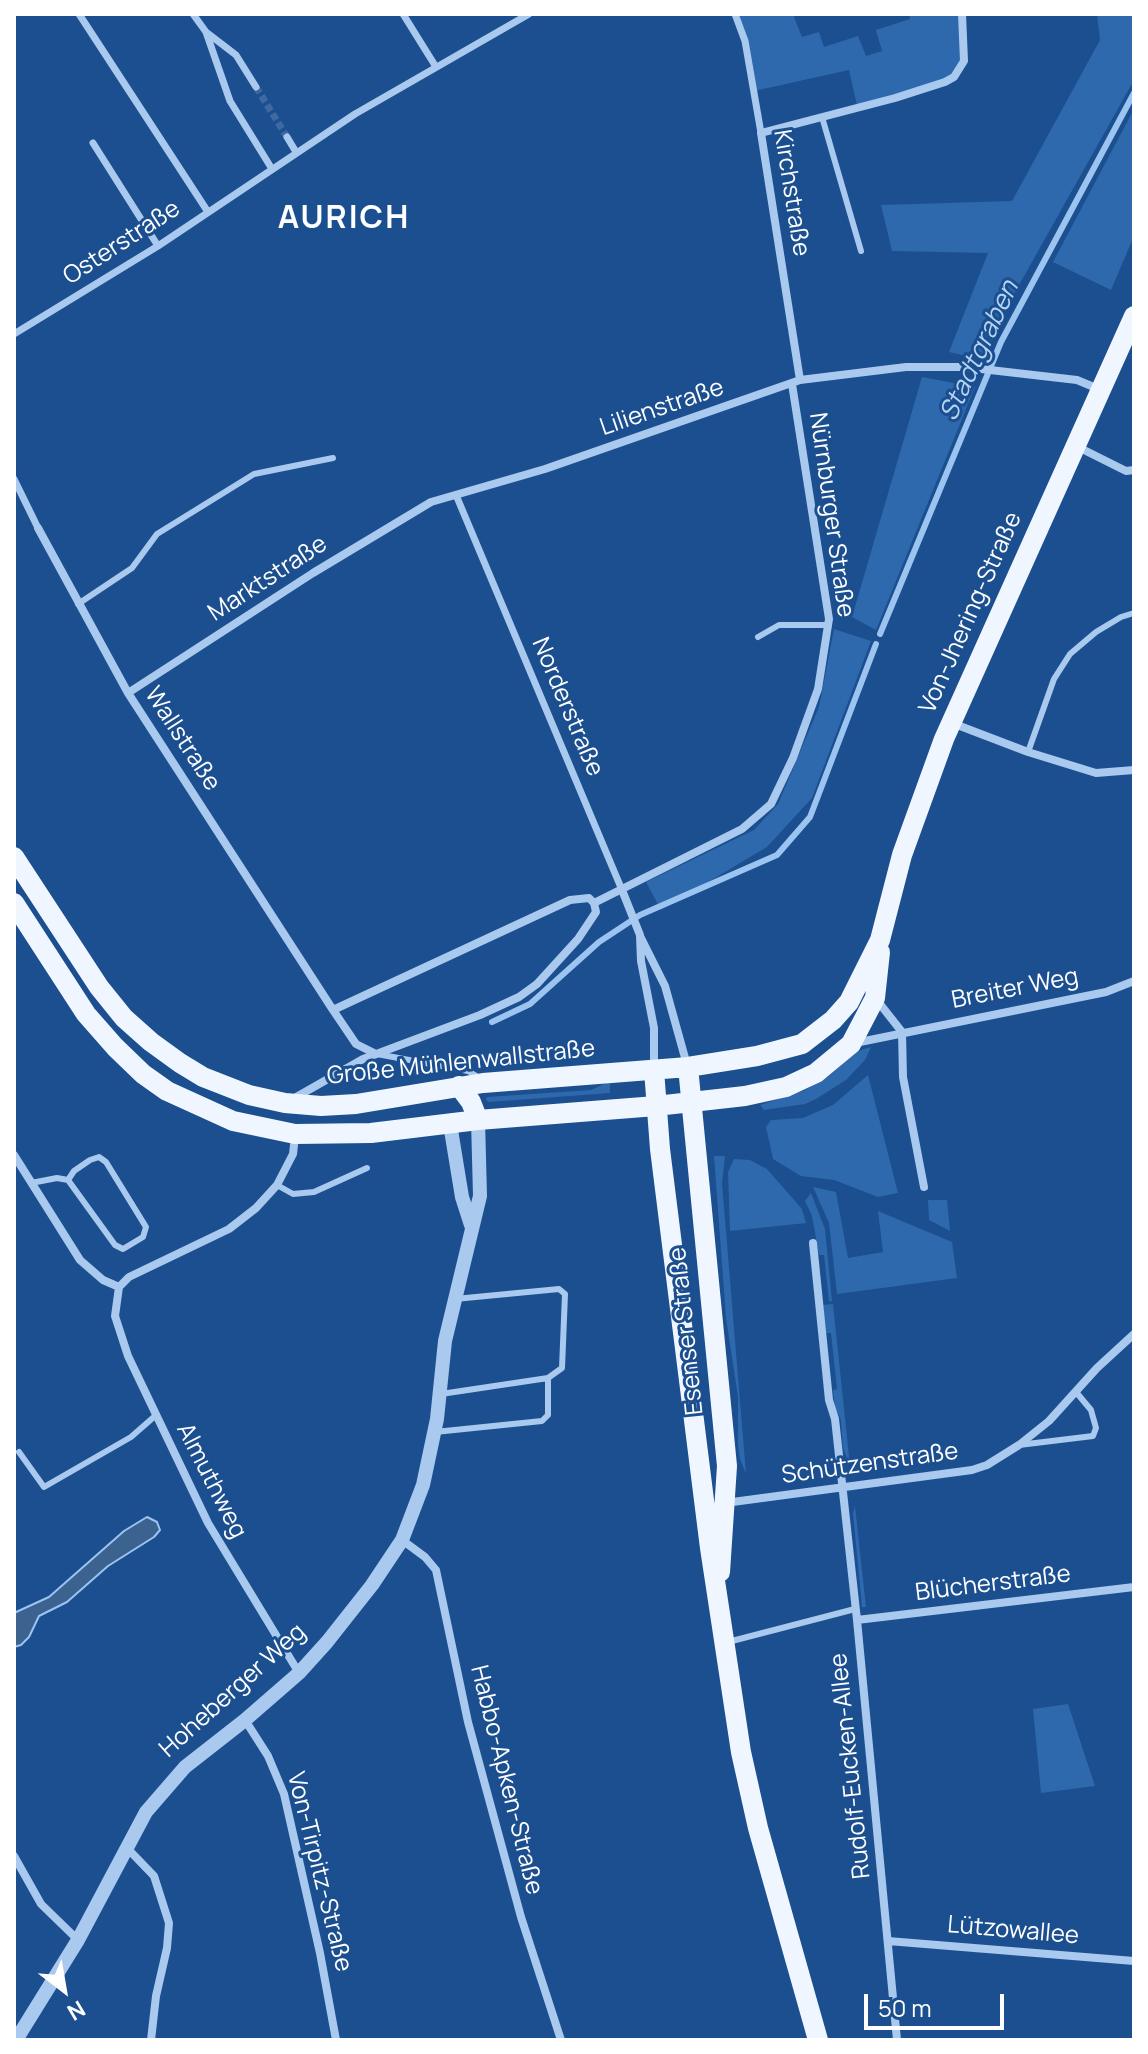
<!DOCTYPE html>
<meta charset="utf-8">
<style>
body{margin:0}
#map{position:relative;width:1148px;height:2054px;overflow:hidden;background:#1b4f8f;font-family:Manrope,sans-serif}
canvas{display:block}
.frame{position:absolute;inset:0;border:16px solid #fff;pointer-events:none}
.north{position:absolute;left:24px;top:1950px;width:80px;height:80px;-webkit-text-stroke:6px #1b4f8f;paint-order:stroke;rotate:149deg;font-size:22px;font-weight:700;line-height:32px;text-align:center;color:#fff}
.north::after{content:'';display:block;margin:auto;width:28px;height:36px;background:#fff;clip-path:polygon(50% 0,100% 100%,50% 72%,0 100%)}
.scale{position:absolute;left:864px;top:1994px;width:140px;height:36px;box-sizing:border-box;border:4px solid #fff;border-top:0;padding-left:10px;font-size:24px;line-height:28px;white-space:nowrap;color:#fff;-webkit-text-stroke:6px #1b4f8f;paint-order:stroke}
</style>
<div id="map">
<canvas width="1148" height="2054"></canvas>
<div class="frame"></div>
<div class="north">N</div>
<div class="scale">50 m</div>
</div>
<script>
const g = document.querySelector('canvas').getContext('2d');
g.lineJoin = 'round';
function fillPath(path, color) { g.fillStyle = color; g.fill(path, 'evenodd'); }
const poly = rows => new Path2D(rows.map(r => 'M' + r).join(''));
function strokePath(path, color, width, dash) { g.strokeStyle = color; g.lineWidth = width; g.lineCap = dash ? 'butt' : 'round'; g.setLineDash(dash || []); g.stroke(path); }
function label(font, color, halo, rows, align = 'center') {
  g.font = font + ' Manrope,sans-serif'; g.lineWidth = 6; g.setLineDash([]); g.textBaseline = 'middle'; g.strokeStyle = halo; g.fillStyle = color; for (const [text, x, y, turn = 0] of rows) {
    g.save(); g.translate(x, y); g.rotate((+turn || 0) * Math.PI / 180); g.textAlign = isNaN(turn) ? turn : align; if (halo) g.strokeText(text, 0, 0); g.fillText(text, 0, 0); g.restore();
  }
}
const green = poly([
 [735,14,796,14,794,17,802,37,819,32,824,47,858,36,866,56,882,51,876,30,910,19,909,14,962,14,965,54,954,77,857,105,849,70,754,91],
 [1097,14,1134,14,1134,80,1000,319,984,360,949,352,988,253,892,251,881,205,1012,201,1100,40],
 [1134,109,1134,236,1111,290,1053,262],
 [922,377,975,387,876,630,852,617],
 [834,629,871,641,812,798,767,847,661,910,646,882,754,830,778,804,819,707],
 [871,1047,865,1060,846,1080,816,1099,805,1104,764,1110,760,1105,803,1091,829,1076,858,1051],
 [868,1075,898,1193,878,1197,834,1180,801,1176,773,1159,766,1127,771,1120,803,1118,833,1105],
 [610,1081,610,1093,489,1102,486,1100,487,1097,591,1090],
 [714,1156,725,1156,722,1183,746,1474,740,1459,738,1445,738,1397,726,1318],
 [734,1159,750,1160,767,1169,802,1209,806,1223,730,1231,728,1172],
 [813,1187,836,1192,848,1258,883,1252,878,1211,952,1242,957,1278,837,1294,829,1223],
 [811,1193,825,1229,832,1301,829,1302,824,1255,819,1255,812,1216,805,1201],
 [928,1200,947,1200,950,1231,929,1220],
 [833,1304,850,1466,843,1448,841,1420,835,1408,833,1390,837,1389,831,1333,826,1333,823,1305],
 [855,1506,866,1607,862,1607,853,1513],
 [1068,1704,1095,1786,1041,1793,1033,1709]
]);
const water = poly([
 [147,1517,157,1522,160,1530,154,1537,108,1566,67,1602,39,1616,29,1637,21,1645,14,1647,14,1613,49,1597,124,1531,147,1517]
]);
const stream = poly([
 [880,634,1001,342,1134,93],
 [492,1022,530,1004,599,942,640,915,777,855,810,817,876,644]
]);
const pedestrianTunnel = poly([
 [256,87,287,137]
]);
const service = poly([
 [822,117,861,251],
 [78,604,132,568,157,534,254,474,333,458],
 [758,637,779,625,828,625],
 [1028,752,1054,679,1070,654,1096,632,1121,617,1134,613],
 [377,1054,468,1071,478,1077],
 [31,1183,57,1178,68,1180,115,1245,123,1249,143,1237,146,1227,106,1162,99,1157,90,1160,74,1171,68,1180],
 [277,1185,293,1194,314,1192,367,1168],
 [441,1394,548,1378,562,1368,565,1294,559,1289,455,1299],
 [435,1432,542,1421,548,1415,548,1378],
 [1019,1445,1093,1436,1096,1428,1091,1410,1076,1392],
 [19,1452,44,1487,131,1437,155,1416],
 [728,1642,855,1609]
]);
const pedestrian = poly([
 [79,14,208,212],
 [193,14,206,32,236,55,256,87],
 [403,14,436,67],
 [735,14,745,41,761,133],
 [206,32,230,101,272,169],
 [287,137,296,152],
 [93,143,158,246],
 [14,334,158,246,355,114,529,14],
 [14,479,38,528],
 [456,495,622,890]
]);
const minor = poly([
 [800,380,761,133,895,98,945,82,954,77,964,61,962,14],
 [1076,446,1126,471,1134,470],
 [38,528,128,693,333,1010],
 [128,693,313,573,431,502,545,469,800,380,906,367,964,367,1077,380,1101,390],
 [952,723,1028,752,1096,773,1134,770],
 [622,890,640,935,641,961,654,1028,654,1068],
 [594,903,742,829,771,804,793,758,818,689,829,619,792,384],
 [640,936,665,986,687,1065],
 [876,999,902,1032,903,1077,924,1187],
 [855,1043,1106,992,1134,981],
 [376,1054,356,1044,333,1010,570,900,589,898,594,903],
 [291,1100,363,1059,480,1015,519,997,537,984,578,939,596,912,594,903],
 [295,1136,293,1154,277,1185,256,1208,229,1229,129,1277,119,1287,115,1316,128,1356,208,1523,299,1673],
 [14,1155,80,1260,103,1280,119,1287],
 [813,1243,829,1400,835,1419,857,1620,897,2040],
 [725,1503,972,1470,987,1465,1019,1445,1049,1421,1097,1368,1134,1334],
 [402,1540,425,1557,436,1570,468,1722,521,1917,561,2040],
 [857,1620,1134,1587],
 [245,1720,268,1756,284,1794,320,1953,336,2040],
 [127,1848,154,1876,169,1923,167,1948,156,1996,151,2040],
 [14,1856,41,1904,78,1940],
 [888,1941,1134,1961]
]);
const tertiary = poly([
 [450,1124,462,1197,471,1225],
 [16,2040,78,1940,146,1812,185,1767,245,1720,299,1673,327,1642,372,1585,402,1540,423,1485,437,1419,445,1341,480,1196,478,1120]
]);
const primary = poly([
 [14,857,99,987,124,1018,151,1042,180,1063,203,1077,249,1095,285,1103,321,1106,356,1104,483,1083,688,1067,757,1056,802,1044,833,1020,849,1002,880,940,902,855,944,739,1134,316],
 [14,903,86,1014,115,1047,143,1074,167,1091,233,1121,295,1134,371,1133,478,1120,656,1106,745,1096,786,1087,816,1073,851,1044,875,998,880,952],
 [688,1067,727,1466,720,1572],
 [654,1070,660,1149,710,1548,741,1752,758,1828,818,2040],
 [459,1086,471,1102,478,1120]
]);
const streetNames = [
 ["Kirchstraße",791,193,81],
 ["Osterstraße",122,243,-33],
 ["Lilienstraße",662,408,-19],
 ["Nürnburger Straße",831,515,82],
 ["Marktstraße",268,579,-33],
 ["Von-Jhering-Straße",971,613,-66],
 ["Norderstraße",567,707,67],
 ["Wallstraße",182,739,57],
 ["Breiter Weg",1015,989,-11],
 ["Große Mühlenwallstraße",461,1063,-6],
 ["Esenser Straße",687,1331,-96],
 ["Schützenstraße",870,1464,-8],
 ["Almuthweg",211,1481,63],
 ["Blücherstraße",993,1584,-7],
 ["Hoheberger Weg",233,1691,-42],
 ["Rudolf-Eucken-Allee",851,1766,-96],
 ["Habbo-Apken-Straße",506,1780,76],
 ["Von-Tirpitz-Straße",319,1872,76],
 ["Lützowallee",1013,1931,5]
];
const waterNames = [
 ["Stadtgraben",980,351,-65]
];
const districtNames = [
 ["AURICH",344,219]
];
fillPath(green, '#2e69ad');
fillPath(water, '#3c6290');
strokePath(water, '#9cc4f0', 2);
strokePath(stream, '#9cc4f0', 6);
strokePath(pedestrianTunnel, '#3d69a0', 7, [7, 3.5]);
strokePath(service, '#a9c9ee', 6);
strokePath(pedestrian, '#a9c9ee', 7);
strokePath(minor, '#a9c9ee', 8);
strokePath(tertiary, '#a9c9ee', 14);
strokePath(primary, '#f0f6ff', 20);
label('24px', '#fff', '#1b4f8f', streetNames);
label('italic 26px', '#b5d3f5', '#1b4f8f', waterNames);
g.letterSpacing = '2px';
label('bold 32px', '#fff', '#1b4f8f', districtNames);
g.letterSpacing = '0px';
</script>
